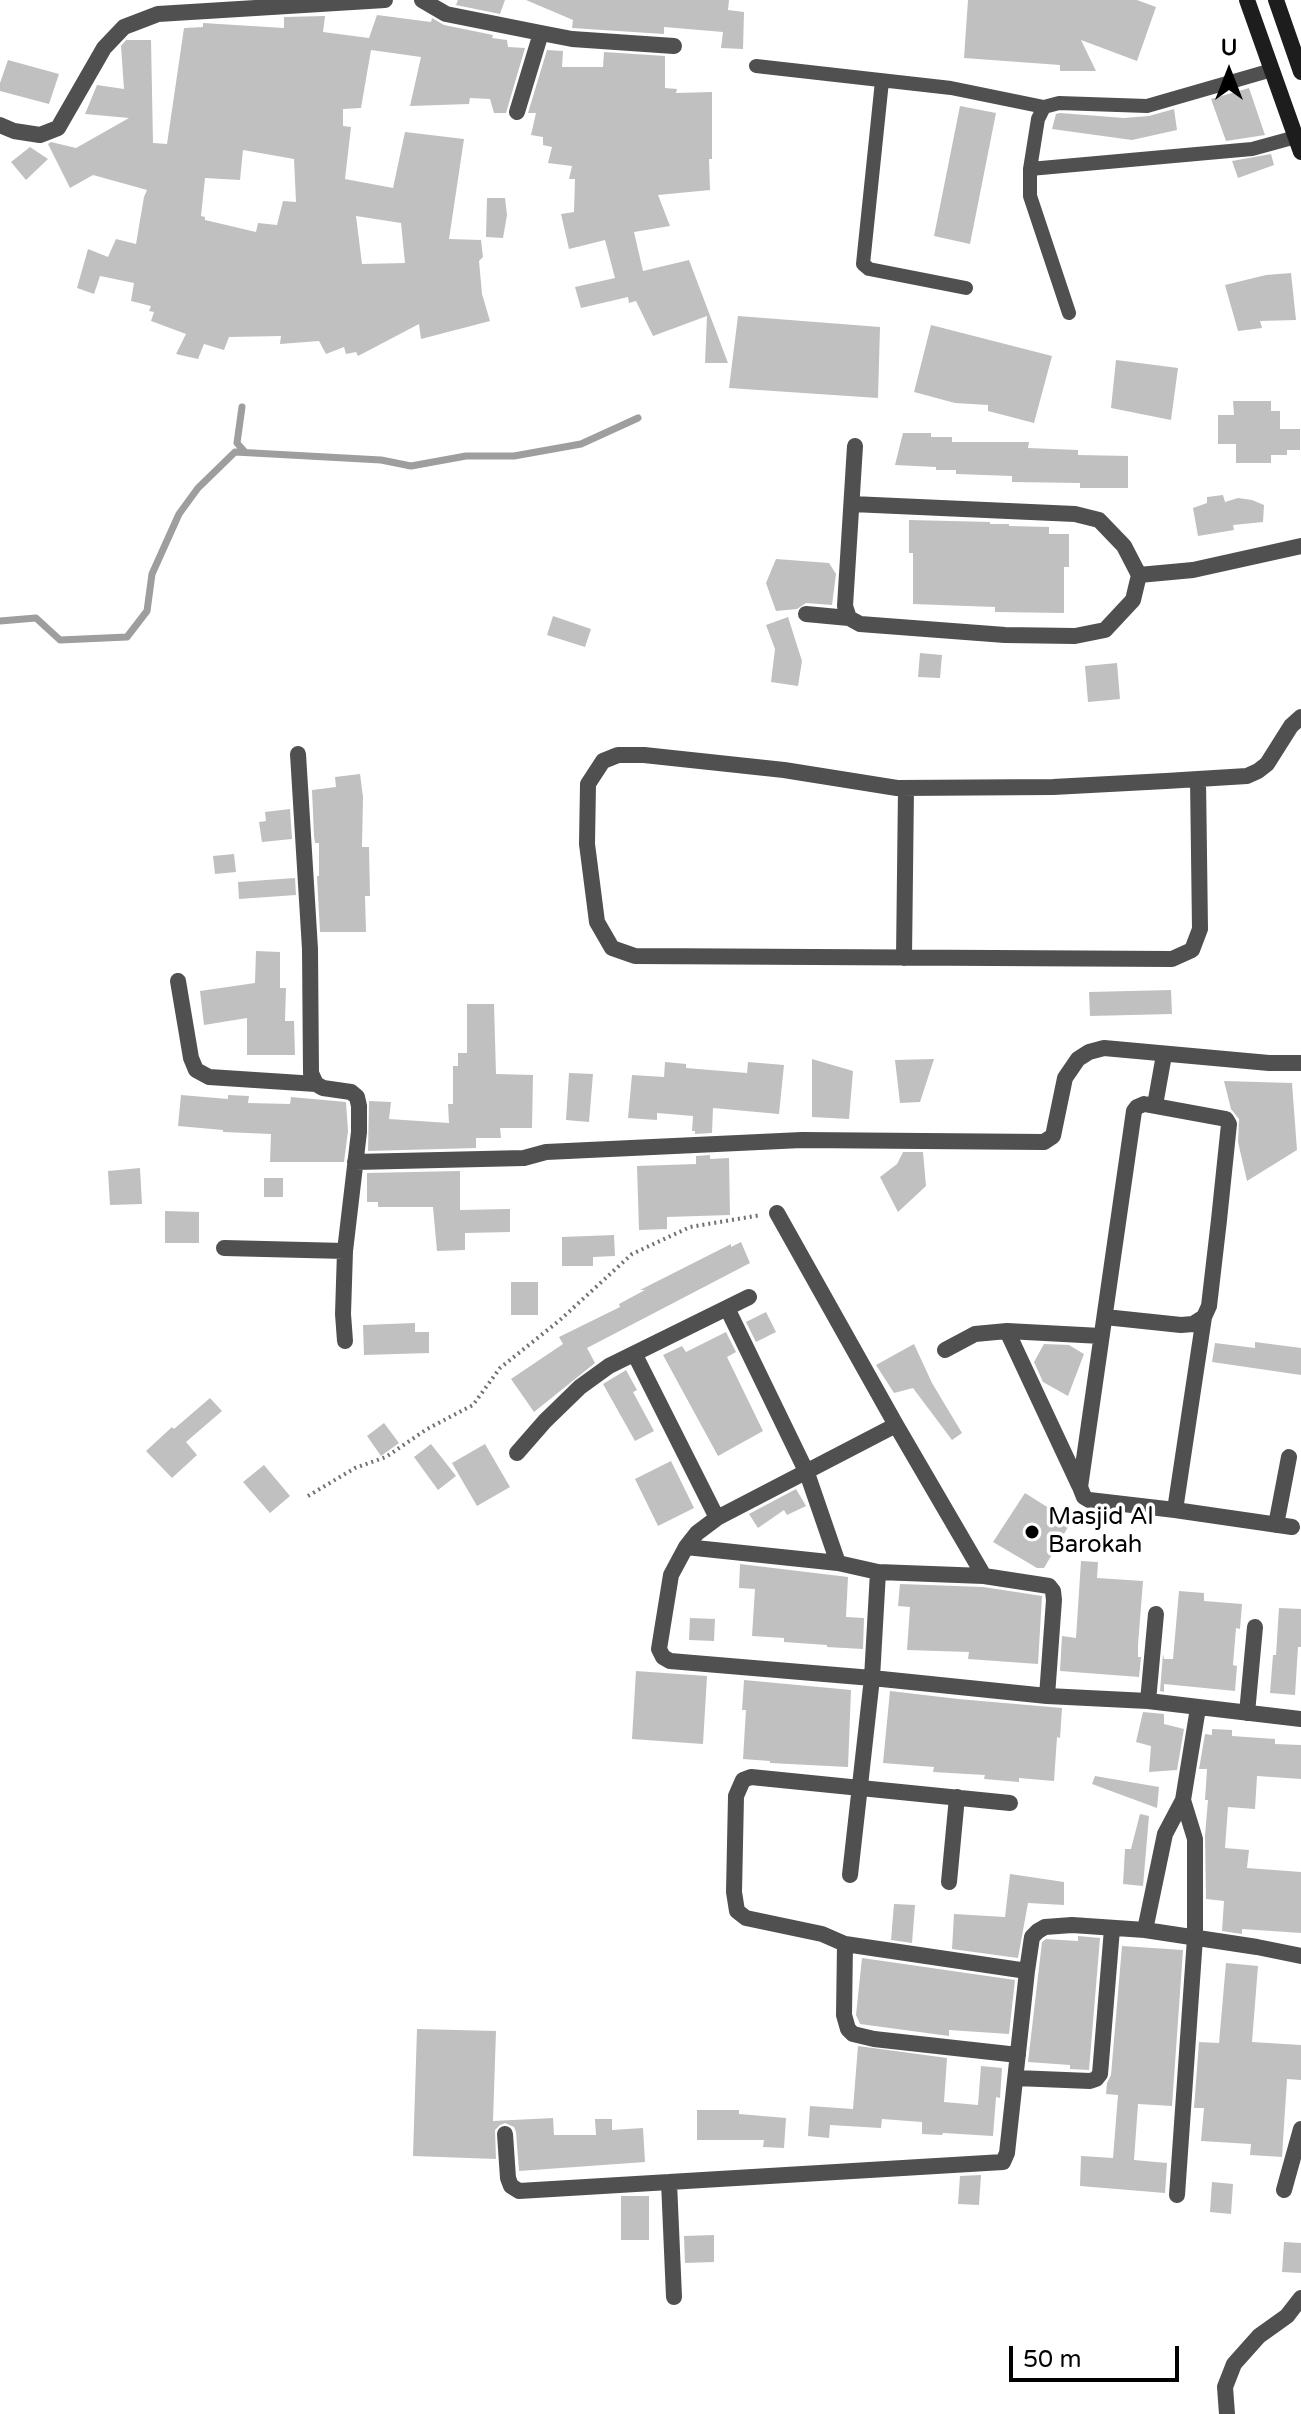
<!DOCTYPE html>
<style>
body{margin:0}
#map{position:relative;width:1301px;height:2414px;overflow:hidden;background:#fff;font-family:"Varela Round",sans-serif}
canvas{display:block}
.north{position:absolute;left:1189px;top:32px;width:80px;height:80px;-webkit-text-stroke:6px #fff;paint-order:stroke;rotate:0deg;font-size:22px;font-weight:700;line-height:32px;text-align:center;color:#000}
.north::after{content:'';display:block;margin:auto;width:28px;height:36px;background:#000;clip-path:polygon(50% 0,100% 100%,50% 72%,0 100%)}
.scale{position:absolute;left:1009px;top:2346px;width:170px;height:36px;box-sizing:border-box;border:4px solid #000;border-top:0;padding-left:10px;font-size:24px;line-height:28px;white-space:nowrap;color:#000;-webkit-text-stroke:6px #fff;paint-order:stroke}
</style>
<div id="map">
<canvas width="1301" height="2414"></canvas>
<div class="north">U</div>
<div class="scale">50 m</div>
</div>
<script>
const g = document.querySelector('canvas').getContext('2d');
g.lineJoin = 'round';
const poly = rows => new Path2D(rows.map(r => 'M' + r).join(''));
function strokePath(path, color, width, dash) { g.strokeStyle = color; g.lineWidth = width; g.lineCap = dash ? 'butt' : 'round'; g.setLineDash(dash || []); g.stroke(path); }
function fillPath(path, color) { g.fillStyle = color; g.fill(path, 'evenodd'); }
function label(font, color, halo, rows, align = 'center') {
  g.font = font + ' "Varela Round",sans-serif'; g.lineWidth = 7; g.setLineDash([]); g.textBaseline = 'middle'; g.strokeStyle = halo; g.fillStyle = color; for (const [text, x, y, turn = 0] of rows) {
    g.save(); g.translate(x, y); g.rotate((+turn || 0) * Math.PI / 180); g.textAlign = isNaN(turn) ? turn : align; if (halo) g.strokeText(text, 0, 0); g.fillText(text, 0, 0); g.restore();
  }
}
const stream = poly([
 [242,407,237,443,245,452],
 [0,621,36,618,60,640,127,637,147,611,152,574,179,514,198,488,235,452,381,460,411,466,466,456,514,456,581,444,638,418]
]);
const building = poly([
 [458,0,505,0,500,14,456,5],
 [526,0,729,0,728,10,744,12,743,49,721,48,723,32,664,27,664,34,572,28,573,20],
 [968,0,1137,0,1156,7,1137,61,1081,40,1096,71,1060,71,1060,65,964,58],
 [377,15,431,22,432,18,444,25,493,35,492,38,507,40,508,47,525,48,506,113,494,113,490,99,470,98,469,104,410,106,421,57,371,50,361,108,343,109,343,126,351,127,345,179,393,188,405,132,464,139,449,239,481,240,483,257,479,261,482,294,490,321,421,339,419,324,358,356,356,352,346,354,344,347,326,354,319,341,280,344,281,336,229,337,224,350,204,344,198,359,176,354,186,334,151,321,154,312,149,311,151,306,131,301,134,283,100,276,94,294,77,288,88,249,108,257,116,239,136,244,144,197,147,190,93,175,70,188,48,144,51,142,76,148,129,118,85,114,97,85,124,89,121,46,126,40,151,40,153,143,167,144,184,28,203,27,203,23,284,28,284,17,325,16,323,32,369,38],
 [243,150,294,159,296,202,283,201,277,225,258,223,256,232,205,220,205,217,201,216,205,178,240,180],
 [356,216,401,223,405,263,362,264],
 [547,50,563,51,562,67,603,67,604,52,665,56,665,88,677,89,676,93,712,92,712,159,709,159,710,190,658,195,670,226,634,232,643,271,689,260,728,363,705,363,707,316,653,336,636,301,629,303,628,297,581,308,575,287,615,278,605,240,569,249,561,214,574,212,575,179,569,179,572,166,548,163,552,147,543,145,543,137,531,135,536,113,528,113],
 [8,60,59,74,49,104,0,91,0,83],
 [1249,88,1265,135,1226,141,1211,99],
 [960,106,996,113,970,244,934,236],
 [1174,109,1177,130,1132,140,1052,129,1056,114,1060,113,1124,118,1149,116],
 [30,147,48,159,26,180,11,162],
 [1271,154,1274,165,1238,178,1232,161],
 [487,198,505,198,507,215,503,238,486,237],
 [1291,273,1296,320,1260,321,1262,328,1238,331,1225,285,1266,275],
 [738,316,880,327,878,398,729,388],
 [931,325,1052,356,1034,423,988,411,988,405,955,403,914,392],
 [1116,360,1178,368,1171,420,1111,408],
 [1233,401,1271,401,1271,411,1280,411,1280,429,1300,429,1300,450,1287,450,1287,455,1271,455,1271,463,1236,463,1236,444,1218,444,1218,415,1234,415],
 [903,433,931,433,931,437,952,437,952,442,1029,442,1028,448,1078,450,1078,455,1128,456,1128,488,1080,488,1080,483,1012,482,1012,476,956,474,956,470,936,470,936,467,895,465],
 [1223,495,1225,502,1238,498,1252,500,1264,505,1263,522,1233,525,1234,530,1198,536,1193,508,1207,503,1207,497],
 [909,520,990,522,990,524,1009,524,1009,526,1049,527,1049,534,1069,534,1069,567,1064,567,1064,613,995,612,995,607,913,604,913,553,909,553],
 [776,559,829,563,836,574,832,605,806,603,797,609,776,611,766,583],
 [553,616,591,629,585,647,547,635],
 [788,617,802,661,798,686,771,682,775,649,766,625],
 [920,653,942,655,940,678,918,677],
 [1117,663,1120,699,1088,702,1085,666],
 [360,774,363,797,362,847,369,847,370,896,365,896,366,932,320,932,317,876,319,876,319,843,315,843,314,836,312,790,336,787,335,777],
 [290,809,292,839,262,842,259,822,266,821,265,812],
 [234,854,236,872,215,874,213,856],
 [295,878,296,895,239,899,238,882],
 [256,951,280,952,280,988,286,988,285,1021,294,1021,295,1055,247,1055,247,1018,204,1025,200,991,255,983],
 [1171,990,1172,1014,1090,1016,1089,992],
 [467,1004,494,1004,496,1074,533,1075,532,1128,500,1128,501,1138,476,1138,476,1148,368,1151,369,1101,391,1102,389,1119,449,1123,448,1104,453,1104,453,1066,458,1066,458,1053,467,1053],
 [812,1059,853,1071,849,1119,812,1117],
 [934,1059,920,1102,900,1103,895,1060],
 [665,1062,686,1064,686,1068,747,1073,748,1062,784,1065,779,1114,713,1108,712,1133,695,1134,695,1131,692,1131,693,1116,657,1113,657,1120,628,1118,632,1075,664,1077],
 [569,1073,593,1074,589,1122,566,1120],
 [1224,1081,1292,1083,1297,1150,1247,1181,1238,1142,1239,1119,1231,1109],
 [181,1095,228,1099,228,1095,249,1096,248,1103,290,1104,291,1097,346,1102,348,1131,344,1162,270,1162,271,1134,223,1132,223,1130,178,1126],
 [903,1152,923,1152,926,1186,898,1212,880,1177,897,1164],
 [710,1155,710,1159,729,1158,730,1215,667,1217,667,1229,639,1230,637,1166,696,1164,696,1156],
 [140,1168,142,1204,110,1205,108,1171],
 [460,1171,460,1210,510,1209,510,1232,465,1233,465,1250,437,1251,433,1207,378,1207,378,1202,367,1202,367,1173],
 [264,1178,283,1178,283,1197,264,1197],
 [165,1211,199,1212,199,1243,165,1243],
 [614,1235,615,1256,593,1257,593,1266,562,1266,562,1237],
 [741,1242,750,1263,587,1348,595,1363,534,1412,511,1379,563,1344,559,1337,620,1307,619,1304,645,1290,640,1290,731,1244,731,1247],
 [511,1282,538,1282,538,1315,511,1315],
 [766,1312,776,1332,756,1342,746,1322],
 [415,1323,415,1332,429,1332,429,1353,364,1355,363,1325],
 [726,1332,736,1352,727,1357,763,1431,718,1456,663,1355,682,1346,686,1352],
 [1255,1342,1301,1348,1301,1375,1212,1362,1215,1343,1255,1348],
 [914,1344,932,1383,962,1433,952,1440,913,1388,894,1393,876,1365],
 [1044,1344,1069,1345,1084,1354,1068,1396,1043,1382,1034,1362],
 [626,1370,637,1390,633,1392,654,1431,635,1441,603,1384],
 [210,1398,222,1411,186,1442,197,1455,172,1478,146,1451,172,1427,174,1429],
 [384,1423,399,1443,381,1456,367,1436],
 [431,1444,456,1476,438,1490,414,1457],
 [485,1444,510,1487,477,1506,452,1463],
 [671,1461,694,1508,658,1526,635,1479],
 [264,1465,290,1496,270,1513,243,1482],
 [796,1489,806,1506,787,1515,784,1510,758,1528,749,1514],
 [1025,1493,1071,1522,1044,1568,1037,1568,993,1542],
 [1081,1561,1098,1562,1097,1578,1143,1581,1138,1645,1138,1657,1141,1657,1139,1677,1060,1671,1062,1636,1076,1638],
 [740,1564,848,1577,846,1617,864,1618,863,1649,827,1647,827,1645,784,1642,784,1638,752,1636,755,1589,739,1588],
 [900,1584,983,1587,1042,1596,1038,1664,968,1659,969,1652,907,1650,910,1607,898,1606],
 [1179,1591,1204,1593,1204,1601,1242,1604,1240,1629,1236,1628,1233,1665,1237,1666,1235,1691,1164,1684,1164,1692,1160,1691,1163,1654,1164,1659,1173,1659],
 [1279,1608,1301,1609,1301,1647,1298,1647,1295,1695,1270,1693,1273,1655,1276,1655],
 [690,1618,715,1619,714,1641,689,1640],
 [636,1671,707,1676,703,1744,632,1739],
 [744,1680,851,1690,848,1767,770,1763,770,1761,743,1759,746,1710,742,1710],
 [890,1691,958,1699,1062,1708,1060,1738,1057,1737,1054,1781,1019,1778,1019,1782,984,1779,985,1775,933,1772,934,1767,883,1763],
 [1143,1712,1164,1714,1164,1724,1184,1729,1177,1770,1149,1772,1151,1746,1136,1742],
 [1212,1729,1232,1730,1232,1736,1275,1739,1275,1744,1301,1745,1301,1779,1257,1776,1255,1809,1228,1807,1225,1848,1249,1850,1247,1868,1301,1872,1301,1933,1242,1929,1242,1934,1222,1931,1224,1901,1206,1899,1205,1835,1208,1800,1205,1800,1207,1769,1199,1769,1205,1734,1212,1735],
 [1095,1776,1159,1787,1157,1808,1092,1784],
 [1140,1814,1149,1816,1143,1886,1123,1884,1125,1849,1131,1849],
 [1010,1874,1064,1882,1064,1905,1028,1903,1018,1958,952,1949,954,1914,1005,1917],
 [894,1904,915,1905,912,1943,891,1940],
 [1078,1936,1100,1938,1089,2070,1070,2069,1070,2065,1028,2062,1042,1942,1046,1939,1078,1941],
 [1122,1946,1183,1950,1172,2106,1138,2104,1134,2160,1167,2163,1165,2193,1080,2186,1081,2156,1113,2158,1118,2095,1106,2094,1107,2083,1111,2075],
 [862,1958,1015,1980,1009,2034,949,2030,949,2036,860,2024,856,2015],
 [1226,1963,1258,1966,1252,2042,1301,2045,1301,2080,1287,2079,1282,2157,1250,2155,1251,2144,1201,2141,1204,2108,1194,2108,1199,2042,1219,2043],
 [417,2029,496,2031,493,2121,553,2118,554,2135,596,2135,595,2119,612,2119,612,2130,643,2128,645,2162,519,2171,516,2132,514,2127,505,2123,500,2125,495,2130,496,2159,413,2156],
 [858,2046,947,2058,944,2102,978,2105,981,2066,1002,2068,1000,2098,996,2097,993,2136,943,2133,942,2135,922,2134,922,2122,882,2119,881,2128,830,2125,829,2138,808,2136,810,2106,853,2109],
 [697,2110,739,2110,739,2114,786,2118,784,2148,763,2147,764,2140,697,2140],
 [981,2175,979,2205,958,2204,960,2176],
 [1212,2182,1233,2184,1231,2214,1210,2212],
 [621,2196,649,2196,649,2240,621,2240],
 [714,2235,714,2262,685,2263,684,2236],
 [1284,2242,1301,2243,1301,2273,1282,2272]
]);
const path = poly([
 [308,1496,355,1468,386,1457,427,1429,473,1405,500,1368,560,1320,632,1254,690,1227,761,1215]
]);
const service = poly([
 [756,66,951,88,1044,107],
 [882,81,863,264,869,269,966,288],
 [1030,169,1252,149,1296,137],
 [1069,313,1030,196,1030,169,1038,119,1044,107,1059,103,1147,106,1272,70]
]);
const minor = poly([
 [422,0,446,14,541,33,572,39,674,46],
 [517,112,541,33],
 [0,125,14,131,40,135,58,128,104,48,124,27,158,14,385,0],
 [855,446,845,606,849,618,860,624,1005,635,1075,636,1105,630,1133,600,1139,575],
 [852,504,1075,514,1099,520,1124,546,1139,575,1193,570,1301,546],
 [806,614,849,618],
 [298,754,310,949,311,1073,316,1084,323,1088,351,1092,357,1097,359,1106,359,1132,345,1251,343,1314,345,1341],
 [1198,779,1200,929,1192,950,1172,959,635,956,612,948,597,922,587,844,588,784,603,761,618,755,644,755,784,770,897,788,1053,787,1166,781,1198,779,1247,776,1258,771,1267,764,1291,726,1301,717],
 [904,958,906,788],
 [178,981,191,1058,196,1070,209,1077,316,1084],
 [1155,1105,1164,1055],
 [355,1162,524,1158,546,1152,802,1140,1044,1142,1053,1136,1065,1078,1078,1059,1089,1052,1104,1048,1269,1063,1301,1063],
 [777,1213,896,1425,984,1576],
 [224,1248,345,1251],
 [727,1308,807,1473,838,1563],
 [1105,1317,1181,1325,1193,1324,1204,1317,1209,1306,1219,1220,1229,1124,1226,1119,1144,1104,1137,1107,1134,1111,1080,1487,1084,1497,1089,1500,1175,1510,1292,1527],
 [1007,1331,1079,1485],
 [945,1350,975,1334,1007,1331,1101,1336],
 [635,1355,717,1518],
 [517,1453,545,1421,580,1387,609,1366,749,1297],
 [1175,1510,1204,1317],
 [1276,1525,1289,1457],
 [686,1547,697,1533,717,1518,896,1425],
 [1047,1696,1054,1600,1053,1591,1049,1586,984,1576,878,1572,838,1563,686,1547,671,1575,659,1649,663,1657,670,1661,872,1678,1047,1696,1148,1701,1301,1719],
 [1148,1701,1156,1614],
 [1247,1713,1255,1627],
 [1010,1803,751,1777,743,1780,736,1796,734,1892,737,1911,746,1918,822,1934,845,1944,1027,1971],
 [850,1875,872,1678,878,1572],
 [949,1882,957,1797],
 [1145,1930,1165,1834,1183,1800,1198,1708],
 [845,1944,844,2015,848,2029,853,2034,874,2039,1018,2055],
 [1016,2078,1090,2081,1096,2079,1100,2074,1112,1929],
 [505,2134,508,2178,511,2186,519,2191,1003,2162,1007,2153,1027,1971,1032,1937,1038,1931,1045,1927,1072,1925,1145,1930,1257,1947,1301,1956],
 [669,2182,674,2297],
 [1284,2190,1301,2129],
 [1177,2195,1195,1938,1195,1839,1183,1800],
 [1227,2414,1225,2387,1234,2364,1259,2336,1287,2316,1301,2298]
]);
const secondary = poly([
 [1247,0,1301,152],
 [1276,0,1301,72]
]);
const markers = [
 [1032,1532,8,"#000"]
];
const poiNames = [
 ["Masjid Al",1048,1518],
 ["Barokah",1048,1546]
];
strokePath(stream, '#9e9e9e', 7);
fillPath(building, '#c0c0c0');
strokePath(path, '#727272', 4, [2, 4]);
strokePath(service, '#505050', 14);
strokePath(minor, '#505050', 16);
strokePath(secondary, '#1d1d1d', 16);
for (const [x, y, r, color] of markers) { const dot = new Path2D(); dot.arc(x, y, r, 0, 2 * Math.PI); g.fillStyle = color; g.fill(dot); strokePath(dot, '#fff', 3); }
label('24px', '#000', '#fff', poiNames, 'left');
</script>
